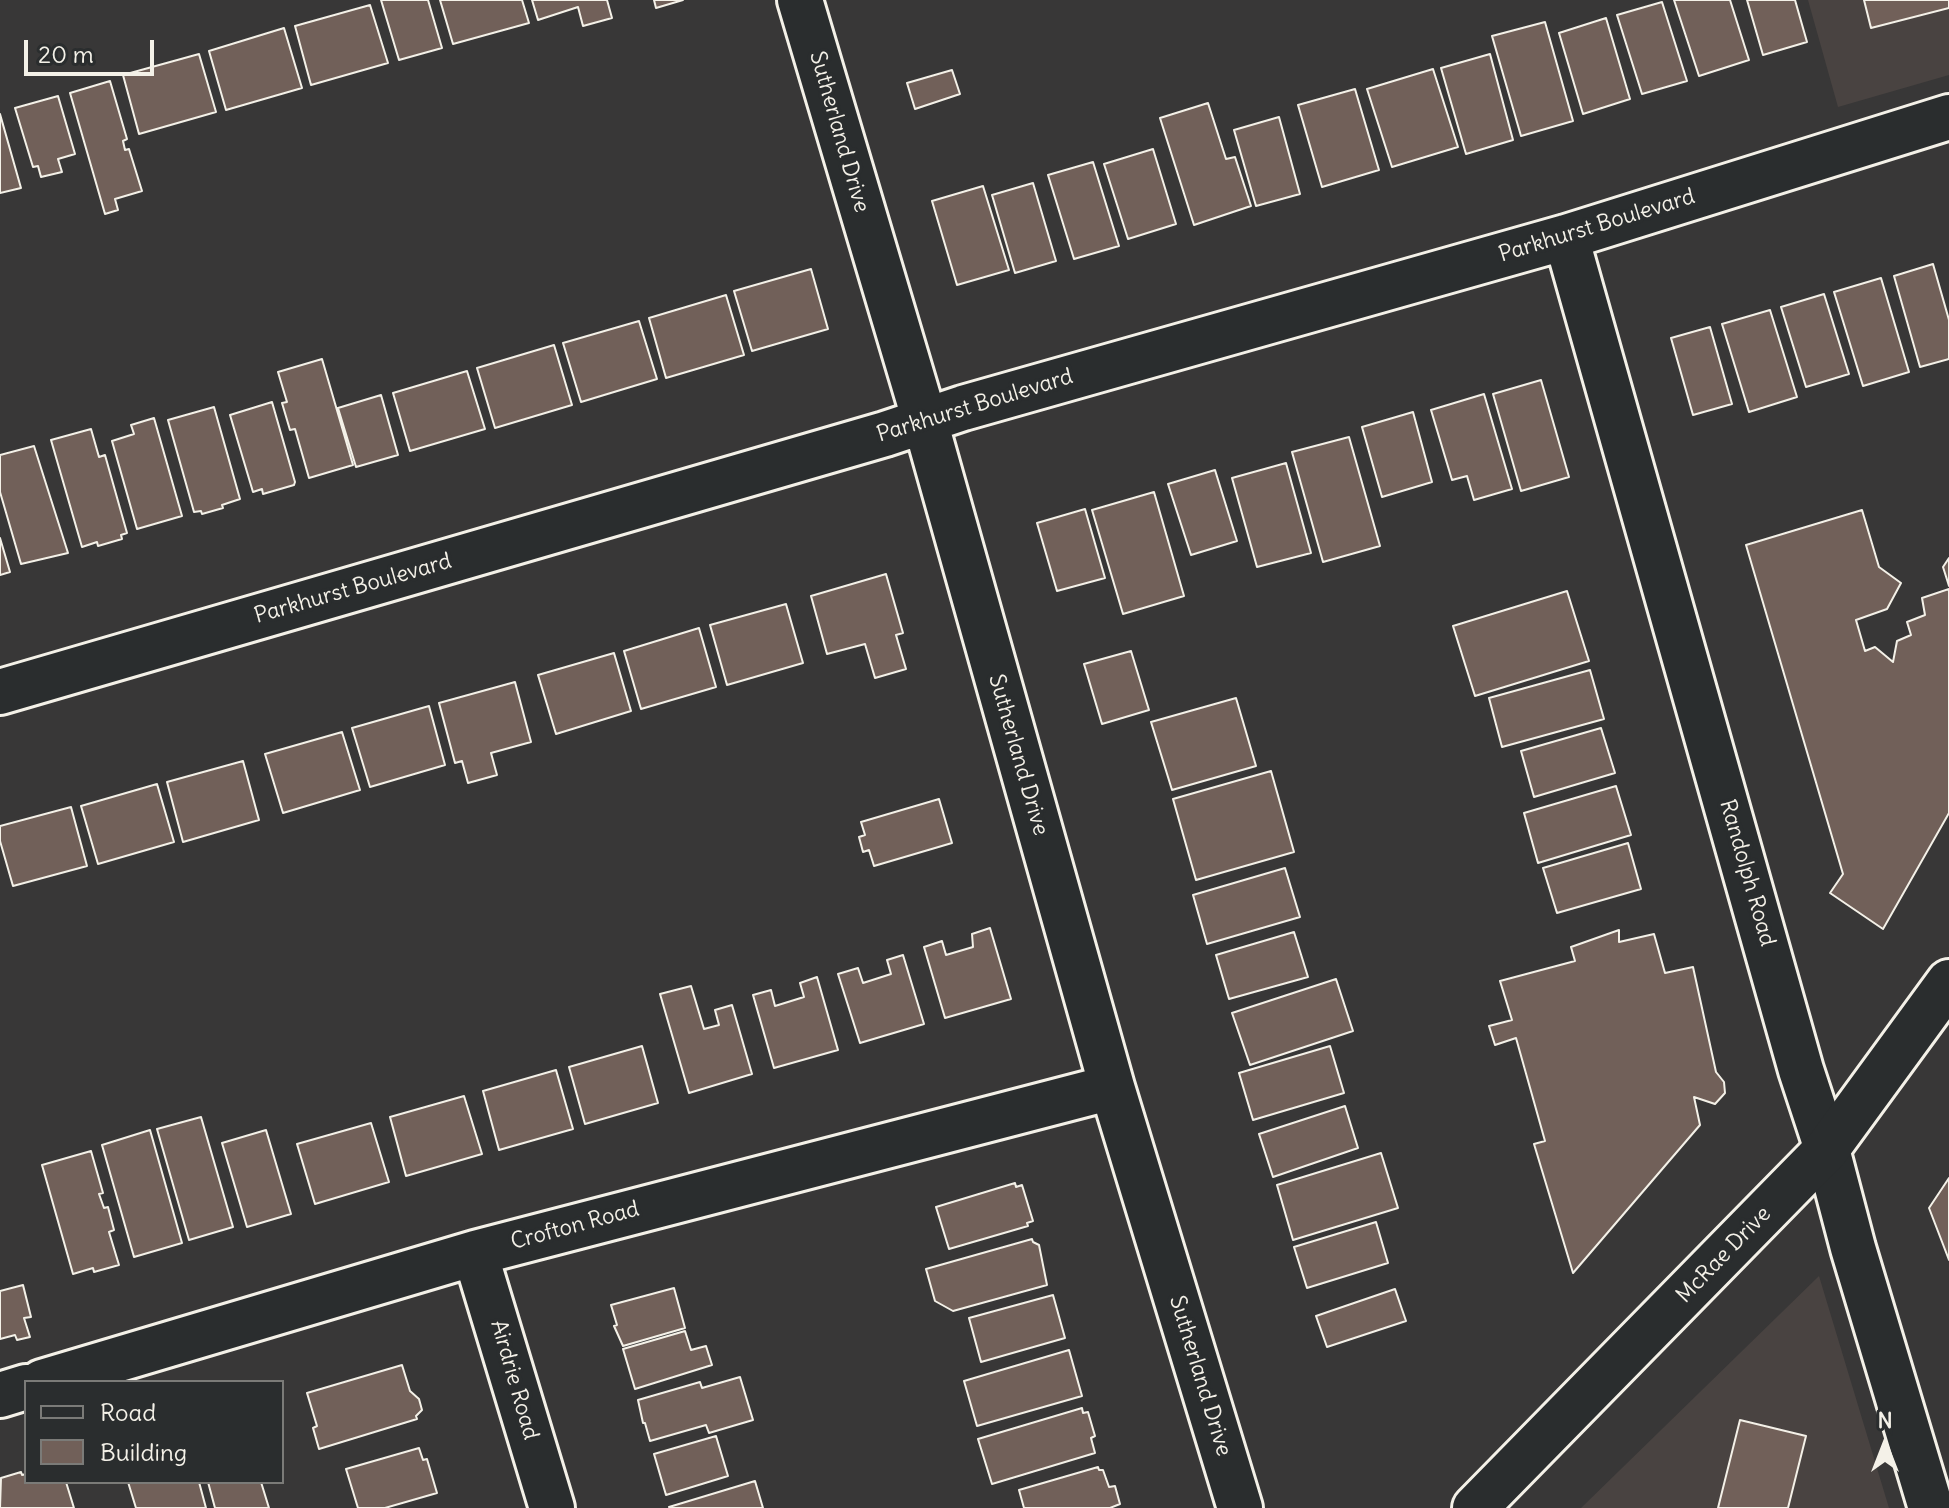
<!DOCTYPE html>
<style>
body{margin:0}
#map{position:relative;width:1949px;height:1508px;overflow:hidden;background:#383737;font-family:Delius,sans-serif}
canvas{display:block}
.legend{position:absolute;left:24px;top:1380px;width:260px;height:104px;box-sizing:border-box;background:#2a2d2e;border:2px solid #7b7b78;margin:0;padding:10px 14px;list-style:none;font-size:24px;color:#f4f1e8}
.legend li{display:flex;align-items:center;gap:16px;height:40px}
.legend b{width:40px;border:2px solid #7b7b78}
.north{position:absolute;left:1845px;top:1404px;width:80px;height:80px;-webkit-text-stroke:6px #2a2d2e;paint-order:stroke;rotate:0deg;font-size:22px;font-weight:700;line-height:32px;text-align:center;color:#f4f1e8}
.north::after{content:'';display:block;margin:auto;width:28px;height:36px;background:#f4f1e8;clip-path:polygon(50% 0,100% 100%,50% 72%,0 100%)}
.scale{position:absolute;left:24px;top:40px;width:130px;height:36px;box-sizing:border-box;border:4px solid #f4f1e8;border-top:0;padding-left:10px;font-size:24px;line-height:28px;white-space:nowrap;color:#f4f1e8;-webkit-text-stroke:6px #2a2d2e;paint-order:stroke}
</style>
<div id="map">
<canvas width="1949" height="1508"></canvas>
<ul class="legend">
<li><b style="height:10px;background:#2a2d2e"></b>Road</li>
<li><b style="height:22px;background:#716059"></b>Building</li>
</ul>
<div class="north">N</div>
<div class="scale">20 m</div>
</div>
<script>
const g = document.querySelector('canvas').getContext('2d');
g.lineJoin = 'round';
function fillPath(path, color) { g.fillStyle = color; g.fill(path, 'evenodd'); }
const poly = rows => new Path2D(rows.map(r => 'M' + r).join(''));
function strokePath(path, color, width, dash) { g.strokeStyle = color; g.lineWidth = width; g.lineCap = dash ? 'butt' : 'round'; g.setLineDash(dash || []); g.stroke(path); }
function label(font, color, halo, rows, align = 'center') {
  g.font = font + ' Delius,sans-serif'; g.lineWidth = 7; g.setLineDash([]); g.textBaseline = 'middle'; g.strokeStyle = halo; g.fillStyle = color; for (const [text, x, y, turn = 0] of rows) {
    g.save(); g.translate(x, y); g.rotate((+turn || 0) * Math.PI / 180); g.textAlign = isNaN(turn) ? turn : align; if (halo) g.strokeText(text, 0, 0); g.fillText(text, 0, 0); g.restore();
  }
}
const built = poly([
 [1808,0,1949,0,1949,75,1838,107],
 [1819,1276,1889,1508,1581,1508]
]);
const building = poly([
 [381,0,428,0,442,48,399,60,381,0],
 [440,0,522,0,529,23,453,44,440,0],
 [532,0,607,0,612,18,583,26,578,7,538,20,532,0],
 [654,0,683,0,656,8,654,0],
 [1674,0,1730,0,1749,60,1699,76,1674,0],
 [1747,0,1795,0,1807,42,1763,55,1747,0],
 [1864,0,1949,0,1949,8,1871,28,1864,0],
 [1662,2,1687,81,1642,94,1617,15,1662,2],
 [370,5,388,63,311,85,295,26,370,5],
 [1606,18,1630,99,1583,114,1559,33,1606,18],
 [1545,22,1573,121,1521,136,1492,36,1545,22],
 [284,28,302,88,226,110,209,51,284,28],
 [199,54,216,112,139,134,123,75,199,54],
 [1490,54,1513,140,1466,154,1441,68,1490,54],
 [1433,69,1458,147,1392,167,1367,89,1433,69],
 [952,70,960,94,915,109,907,83,952,70],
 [110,81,127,139,123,141,125,150,129,149,142,191,115,199,118,210,105,214,70,93,110,81],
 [1355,89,1379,170,1322,187,1298,105,1355,89],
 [58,96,75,154,58,159,62,172,41,177,38,166,33,167,15,108,58,96],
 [1208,103,1226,159,1235,157,1251,206,1194,225,1160,118,1208,103],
 [0,114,21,188,0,193,0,114],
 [1279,117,1300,194,1256,206,1234,130,1279,117],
 [1153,149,1176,224,1128,239,1104,164,1153,149],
 [1093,162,1119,246,1074,259,1048,175,1093,162],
 [1033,183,1056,261,1015,273,992,195,1033,183],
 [983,186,1009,270,957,285,932,201,983,186],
 [1933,264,1949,320,1949,359,1920,367,1894,276,1933,264],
 [811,269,828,329,752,351,734,291,811,269],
 [1881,278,1909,372,1863,386,1834,292,1881,278],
 [1824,294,1849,374,1806,387,1781,307,1824,294],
 [726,295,744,355,666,378,649,318,726,295],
 [1770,310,1797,397,1749,412,1722,324,1770,310],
 [639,321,657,379,581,402,563,343,639,321],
 [1710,327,1732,404,1693,415,1671,338,1710,327],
 [554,345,572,405,495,428,477,368,554,345],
 [322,359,353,465,309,478,295,429,290,430,282,403,287,402,278,372,322,359],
 [467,371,485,429,410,451,393,393,467,371],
 [1541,380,1569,477,1521,491,1493,394,1541,380],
 [1484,394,1512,489,1474,500,1467,476,1452,480,1431,410,1484,394],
 [381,395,398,455,356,467,338,408,381,395],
 [272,402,295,482,294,485,263,494,262,489,253,492,230,415,272,402],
 [214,407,240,499,222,505,223,508,202,514,201,511,194,512,168,420,214,407],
 [1413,412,1432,482,1382,497,1362,427,1413,412],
 [154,418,182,516,137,529,112,441,134,434,131,425,154,418],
 [91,429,99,457,105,455,127,533,121,535,122,539,98,546,97,542,82,547,51,440,91,429],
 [1349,437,1380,546,1323,562,1292,452,1349,437],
 [34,446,68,553,21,564,0,492,0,455,34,446],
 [1286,463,1311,553,1257,567,1232,478,1286,463],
 [1215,470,1237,541,1191,555,1168,484,1215,470],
 [1154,492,1184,596,1123,614,1092,510,1154,492],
 [1085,509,1105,578,1057,591,1037,523,1085,509],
 [1862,510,1879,567,1901,583,1887,609,1856,620,1865,651,1875,647,1893,662,1897,641,1911,635,1907,622,1925,615,1922,598,1949,589,1949,813,1883,929,1830,893,1843,874,1746,545,1862,510],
 [0,538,10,572,0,575,0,538],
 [1949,558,1949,586,1943,567,1949,558],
 [886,574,903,633,896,635,906,669,875,678,865,644,827,654,811,596,886,574],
 [1567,591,1589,661,1475,696,1453,626,1567,591],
 [786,604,803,663,727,685,710,625,786,604],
 [699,628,716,687,641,709,624,651,699,628],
 [1131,651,1149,710,1102,724,1084,664,1131,651],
 [614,653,631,711,556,734,538,675,614,653],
 [1590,670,1604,719,1502,747,1489,698,1590,670],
 [515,682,531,742,491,753,497,775,468,783,462,761,455,763,439,703,515,682],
 [1236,698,1256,766,1172,790,1151,722,1236,698],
 [429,706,445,765,370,787,352,728,429,706],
 [1601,728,1615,773,1534,797,1521,751,1601,728],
 [342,732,360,790,283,813,265,754,342,732],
 [243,761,259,820,183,842,167,782,243,761],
 [1271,771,1294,852,1196,880,1173,799,1271,771],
 [157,784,174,842,98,864,81,806,157,784],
 [1616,786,1631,835,1538,863,1524,813,1616,786],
 [939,799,952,843,874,866,869,850,863,852,859,837,865,835,861,822,939,799],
 [71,807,87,866,13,886,0,841,0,826,71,807],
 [1628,843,1641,889,1557,913,1543,868,1628,843],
 [1285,868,1300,917,1207,944,1193,895,1285,868],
 [990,928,1011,999,945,1018,924,947,942,941,946,955,973,947,972,934,990,928],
 [1619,930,1619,942,1654,934,1665,973,1693,967,1716,1072,1724,1082,1725,1093,1715,1104,1694,1097,1700,1125,1573,1273,1534,1144,1545,1141,1516,1038,1495,1045,1489,1026,1512,1020,1500,981,1575,961,1571,947,1619,930],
 [1294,932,1308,977,1229,999,1216,955,1294,932],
 [903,955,924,1024,860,1043,838,974,858,968,863,983,891,974,887,960,903,955],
 [817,977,838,1050,774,1068,753,995,771,990,775,1006,804,997,800,983,817,977],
 [1336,979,1353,1031,1250,1065,1232,1013,1336,979],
 [691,986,704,1029,719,1025,715,1010,732,1005,752,1074,689,1093,660,994,691,986],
 [642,1046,658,1103,585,1124,569,1067,642,1046],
 [1330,1046,1344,1093,1253,1120,1239,1073,1330,1046],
 [556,1070,573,1129,499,1150,483,1091,556,1070],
 [464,1096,482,1154,406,1176,390,1117,464,1096],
 [1345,1106,1358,1148,1273,1177,1259,1134,1345,1106],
 [201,1117,233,1227,189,1240,157,1129,201,1117],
 [371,1123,389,1182,315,1204,297,1144,371,1123],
 [150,1130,182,1243,134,1257,102,1145,150,1130],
 [266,1130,291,1214,247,1227,222,1143,266,1130],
 [91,1151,103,1193,99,1194,104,1208,108,1207,114,1230,109,1232,119,1265,94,1272,93,1268,73,1274,42,1165,91,1151],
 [1381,1153,1398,1208,1293,1240,1277,1185,1381,1153],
 [1949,1178,1949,1260,1929,1208,1949,1178],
 [1015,1183,1016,1187,1022,1185,1033,1221,1027,1223,1028,1226,949,1249,936,1207,1015,1183],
 [1376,1222,1388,1263,1307,1288,1294,1247,1376,1222],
 [1032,1239,1033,1242,1039,1245,1047,1285,953,1311,935,1301,926,1269,1032,1239],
 [23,1285,31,1317,24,1318,30,1337,17,1340,15,1335,0,1339,0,1291,23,1285],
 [674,1288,685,1328,623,1346,614,1326,617,1325,611,1305,674,1288],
 [1395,1289,1406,1321,1327,1347,1316,1316,1395,1289],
 [1053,1295,1065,1338,981,1362,969,1318,1053,1295],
 [685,1331,691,1350,706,1346,712,1365,635,1389,623,1349,685,1331],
 [1069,1350,1082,1396,977,1426,964,1381,1069,1350],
 [402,1365,410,1391,419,1399,422,1410,416,1416,417,1419,319,1449,313,1428,317,1426,307,1393,402,1365],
 [740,1377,753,1420,709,1433,706,1425,650,1441,645,1423,643,1423,638,1400,700,1382,702,1388,740,1377],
 [1082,1408,1083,1413,1088,1412,1095,1436,1091,1438,1095,1453,992,1484,978,1439,1082,1408],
 [1740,1420,1806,1436,1788,1508,1718,1508,1740,1420],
 [716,1436,728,1476,666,1495,654,1454,716,1436],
 [419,1448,423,1460,427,1459,437,1493,385,1508,358,1508,346,1469,419,1448],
 [1098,1467,1099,1470,1103,1470,1109,1487,1115,1486,1120,1504,1110,1508,1024,1508,1019,1490,1098,1467],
 [21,1472,22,1475,26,1474,26,1482,66,1482,74,1508,0,1508,1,1478,21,1472],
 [755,1481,763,1508,670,1508,669,1507,755,1481],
 [128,1482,199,1482,206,1508,136,1508,128,1482],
 [208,1482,261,1482,269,1508,215,1508,208,1482]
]);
const minor = poly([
 [800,0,925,421,1112,1087,1240,1508],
 [1566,237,1801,1070,1827,1149,1853,1248,1931,1508],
 [0,692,885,434,963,408,1566,237,1949,117],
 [475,1253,552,1508],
 [42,1382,475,1253,1112,1087],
 [0,1395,26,1387]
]);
const tertiary = poly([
 [1475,1508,1827,1149,1949,982]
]);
const streetNames = [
 ["Sutherland Drive",839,132,74],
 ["Parkhurst Boulevard",1597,226,-17],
 ["Parkhurst Boulevard",975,406,-17],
 ["Parkhurst Boulevard",353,589,-16],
 ["Sutherland Drive",1018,755,74],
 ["Randolph Road",1747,873,74],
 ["Crofton Road",575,1226,-15],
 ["McRae Drive",1724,1255,-46],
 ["Sutherland Drive",1200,1376,73],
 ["Airdrie Road",514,1380,74]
];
fillPath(built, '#494341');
fillPath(building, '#716059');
strokePath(building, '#f4f1e8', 2);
strokePath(minor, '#f4f1e8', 50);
strokePath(tertiary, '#f4f1e8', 50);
strokePath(minor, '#2a2d2e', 44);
strokePath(tertiary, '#2a2d2e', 44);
label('22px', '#f4f1e8', '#2a2d2e', streetNames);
</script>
